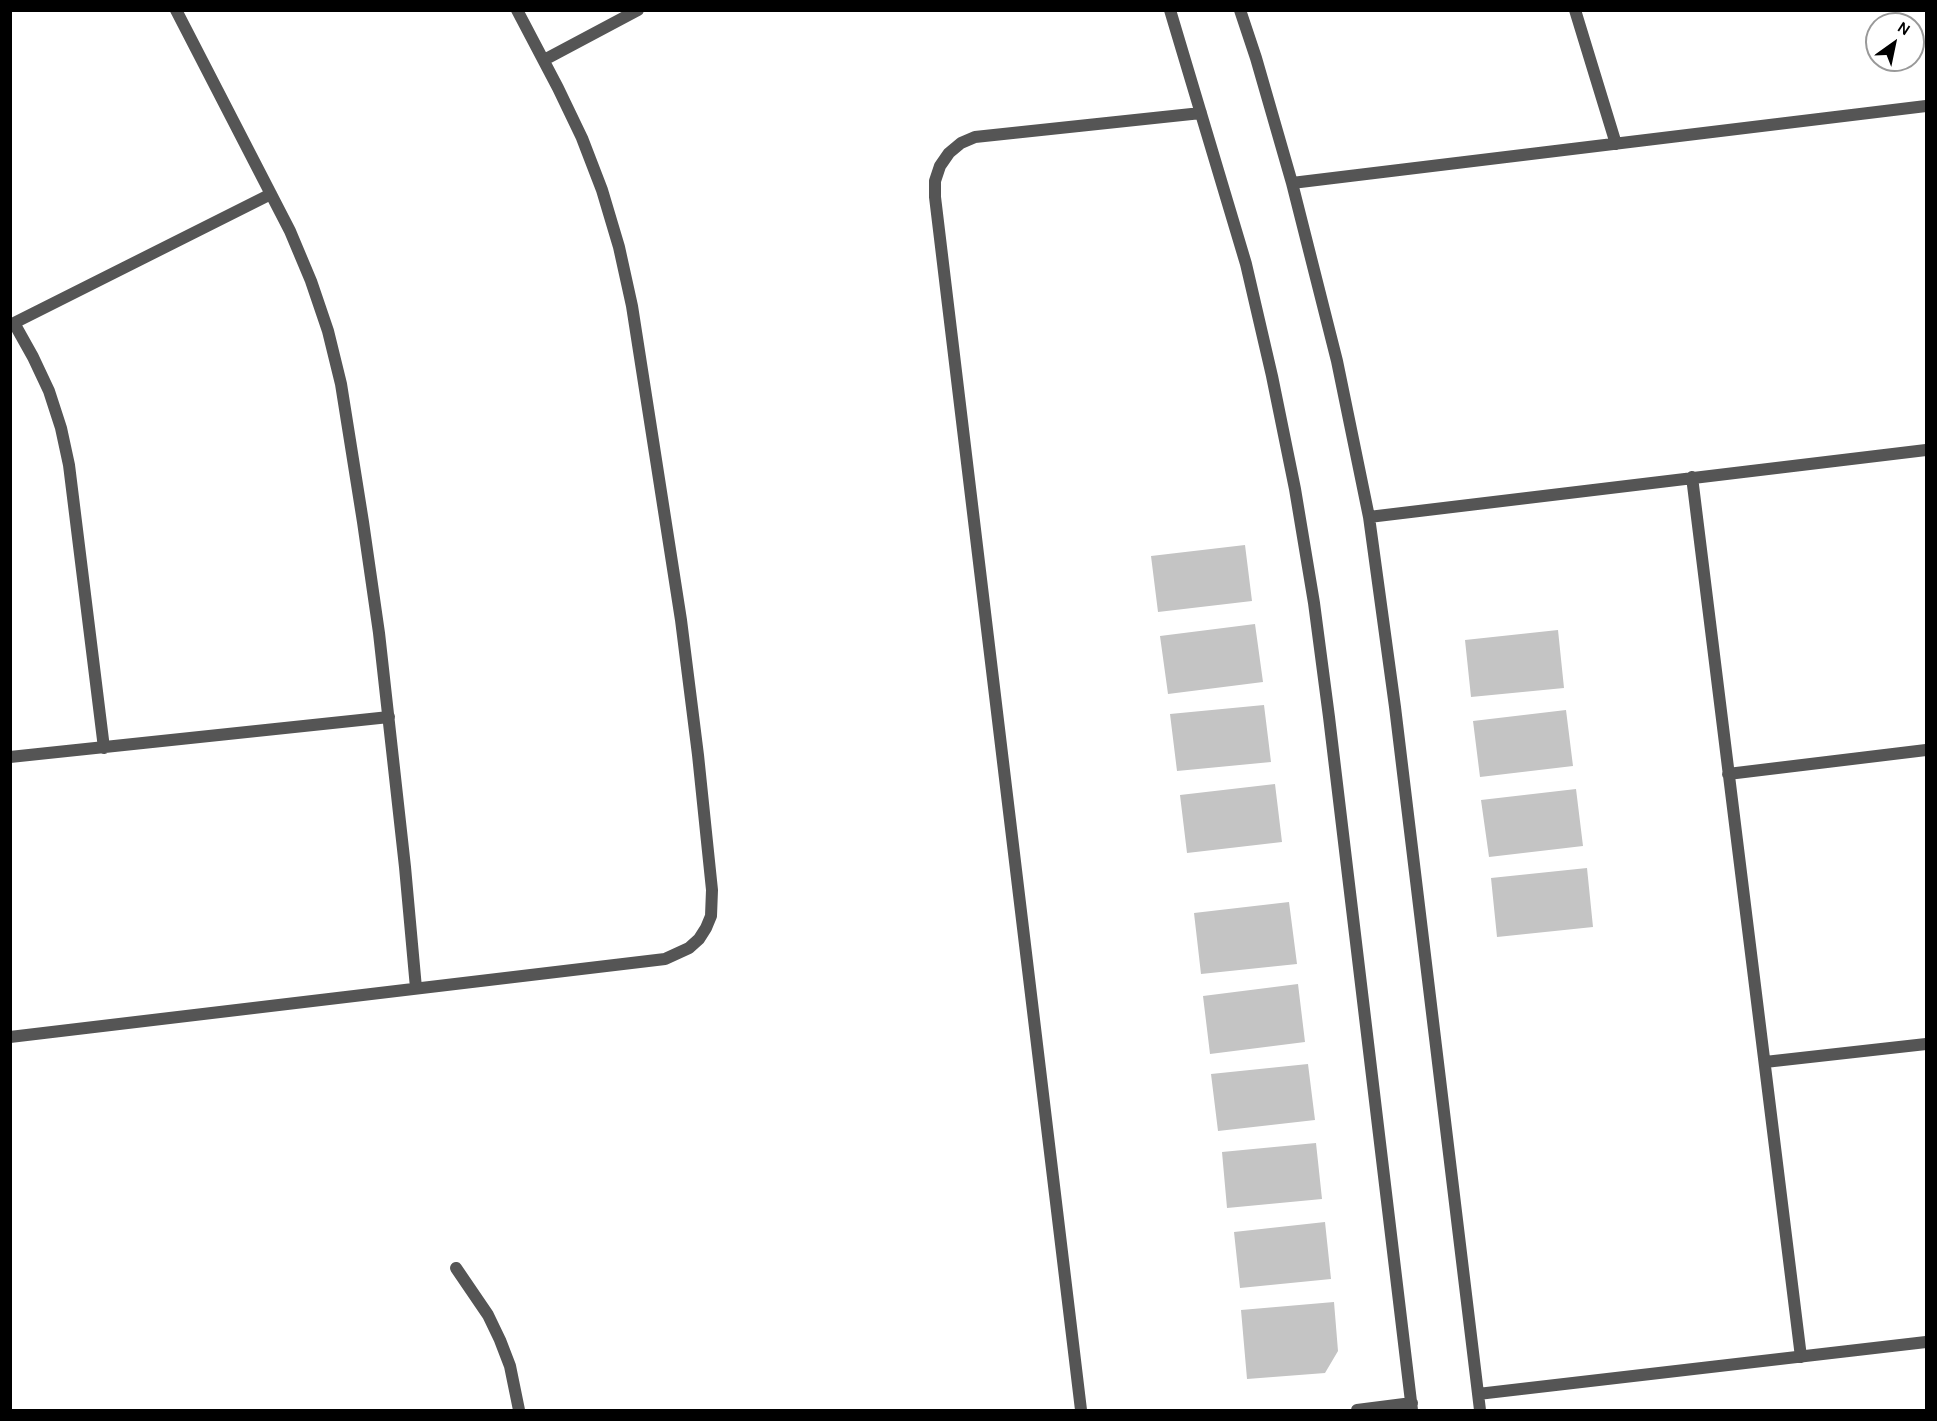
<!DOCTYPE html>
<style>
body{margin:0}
#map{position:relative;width:1937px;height:1421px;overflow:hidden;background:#fff;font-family:Karla,sans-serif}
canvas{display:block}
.frame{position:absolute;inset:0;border:12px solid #000;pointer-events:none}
.north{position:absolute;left:1865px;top:12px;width:60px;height:60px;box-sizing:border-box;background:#fff;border:2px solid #999;border-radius:50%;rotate:33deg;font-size:16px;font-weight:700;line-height:24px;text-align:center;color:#000}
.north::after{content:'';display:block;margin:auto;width:21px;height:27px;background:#000;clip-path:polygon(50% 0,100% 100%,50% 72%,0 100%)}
</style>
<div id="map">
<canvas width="1937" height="1421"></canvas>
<div class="frame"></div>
<div class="north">N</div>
</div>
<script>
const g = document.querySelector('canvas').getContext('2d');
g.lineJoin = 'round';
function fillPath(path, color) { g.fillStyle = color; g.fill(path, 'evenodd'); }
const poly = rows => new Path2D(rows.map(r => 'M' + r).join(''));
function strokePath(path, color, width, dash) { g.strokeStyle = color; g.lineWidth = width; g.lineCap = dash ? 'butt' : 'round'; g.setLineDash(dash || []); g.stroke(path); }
const building = poly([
 [1245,545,1252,601,1158,612,1151,556],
 [1255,624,1263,682,1168,694,1160,636],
 [1558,630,1564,688,1471,697,1465,640],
 [1264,705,1271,762,1177,771,1170,714],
 [1566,710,1573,766,1480,777,1473,721],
 [1275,784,1282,842,1187,853,1180,795],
 [1576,789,1583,846,1489,857,1481,800],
 [1587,868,1593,927,1497,937,1491,878],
 [1289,902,1297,964,1201,974,1194,913],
 [1298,984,1305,1042,1210,1054,1203,996],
 [1308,1064,1315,1120,1218,1131,1211,1074],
 [1316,1143,1322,1199,1227,1208,1222,1152],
 [1325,1222,1331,1279,1240,1288,1234,1232],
 [1334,1302,1338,1351,1325,1373,1247,1379,1241,1310]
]);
const lane = poly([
 [456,1268,488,1315,500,1340,510,1366,519,1410]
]);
const street = poly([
 [176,10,290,231,311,281,328,331,341,384,363,522,379,633,405,867,416,988],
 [1170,10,1246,264,1272,376,1295,489,1314,603,1329,717,1412,1410],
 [1240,10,1256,58,1292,183,1337,361,1369,517,1395,707,1480,1410],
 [1575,10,1616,144],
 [544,60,638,10],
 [1292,183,1926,106],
 [14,323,33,357,49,391,61,428,69,465,104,748],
 [10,325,271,194],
 [1692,477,1801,1357],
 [1369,517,1926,450],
 [10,757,389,717],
 [1728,774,1926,750],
 [10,1037,665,959,689,948,699,939,706,928,711,916,712,890,698,755,681,620,632,306,619,247,602,190,582,138,558,88,517,10],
 [1765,1062,1926,1044],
 [1478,1394,1926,1342],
 [1081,1410,935,197,935,181,940,166,949,153,961,143,975,137,1201,113],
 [1357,1410,1412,1403]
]);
fillPath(building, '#c4c4c4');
strokePath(lane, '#555', 12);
strokePath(street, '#555', 12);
</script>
